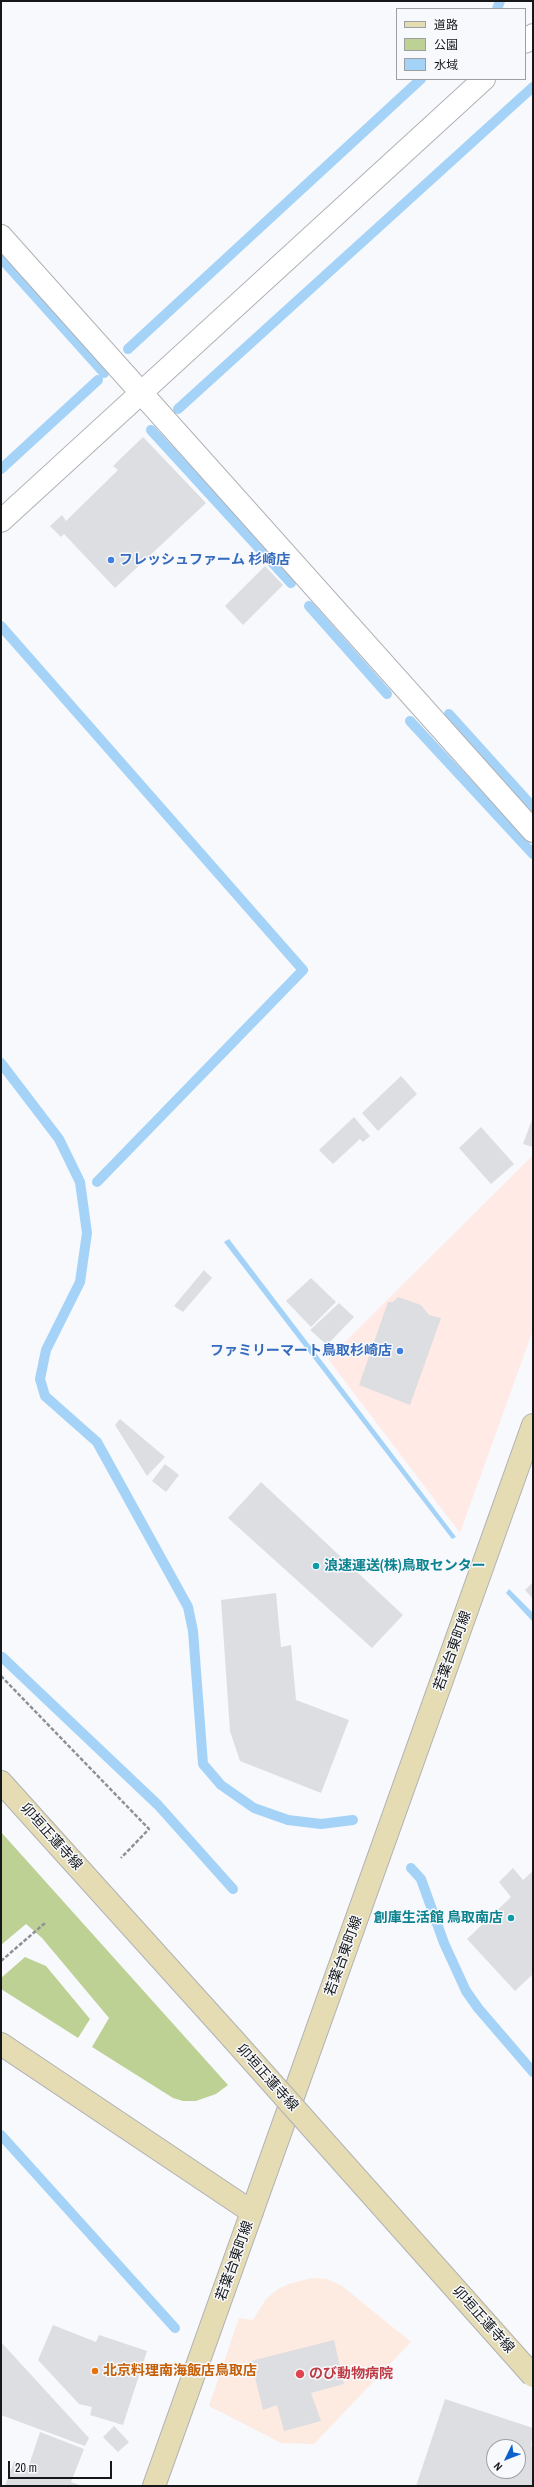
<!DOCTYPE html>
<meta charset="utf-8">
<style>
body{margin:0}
#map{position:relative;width:534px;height:2487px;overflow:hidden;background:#f7f9fd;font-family:"Archivo Narrow","Noto Sans JP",sans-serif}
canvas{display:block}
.frame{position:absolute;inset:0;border:2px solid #161718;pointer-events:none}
.legend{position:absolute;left:396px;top:8px;width:130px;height:72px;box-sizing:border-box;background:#f7f9fd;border:1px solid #9d9fa1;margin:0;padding:5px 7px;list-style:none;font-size:12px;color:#161718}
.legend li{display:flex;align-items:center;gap:8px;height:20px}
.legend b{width:20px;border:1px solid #9d9fa1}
.north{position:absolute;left:486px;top:2439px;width:40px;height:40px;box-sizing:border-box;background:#f7f9fd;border:1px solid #9d9fa1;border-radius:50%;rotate:227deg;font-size:11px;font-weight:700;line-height:16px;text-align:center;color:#161718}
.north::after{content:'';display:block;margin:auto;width:14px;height:18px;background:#0d61cb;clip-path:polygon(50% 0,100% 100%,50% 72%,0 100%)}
.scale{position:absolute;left:8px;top:2461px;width:104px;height:18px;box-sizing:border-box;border:2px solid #161718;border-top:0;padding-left:5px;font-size:12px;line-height:14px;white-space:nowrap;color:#161718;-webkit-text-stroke:3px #f7f9fd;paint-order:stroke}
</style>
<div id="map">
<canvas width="534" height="2487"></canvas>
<div class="frame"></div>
<ul class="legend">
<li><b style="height:5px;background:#e5dcb3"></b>道路</li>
<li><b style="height:11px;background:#bed195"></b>公園</li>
<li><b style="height:11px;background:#a5d3f8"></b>水域</li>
</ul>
<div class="north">N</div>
<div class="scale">20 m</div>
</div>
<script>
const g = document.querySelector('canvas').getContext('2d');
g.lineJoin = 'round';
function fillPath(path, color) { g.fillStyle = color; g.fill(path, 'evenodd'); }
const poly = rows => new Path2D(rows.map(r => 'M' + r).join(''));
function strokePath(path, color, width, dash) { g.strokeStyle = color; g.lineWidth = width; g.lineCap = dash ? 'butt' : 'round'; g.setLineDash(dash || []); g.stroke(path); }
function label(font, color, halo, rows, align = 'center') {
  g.font = font + ' "Archivo Narrow","Noto Sans JP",sans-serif'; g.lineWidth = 3; g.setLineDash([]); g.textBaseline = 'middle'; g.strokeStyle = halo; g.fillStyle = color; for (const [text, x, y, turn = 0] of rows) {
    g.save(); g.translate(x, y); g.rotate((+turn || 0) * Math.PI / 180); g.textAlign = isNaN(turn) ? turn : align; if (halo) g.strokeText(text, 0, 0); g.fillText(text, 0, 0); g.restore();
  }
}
const commercial = poly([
 [531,1157,533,1158,533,1330,460,1533,328,1359]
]);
const medical = poly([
 [312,2278,327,2279,342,2286,411,2342,314,2444,281,2443,209,2406,239,2318,253,2320,266,2299,278,2289,289,2284]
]);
const green = poly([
 [1,1832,228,2085,216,2094,196,2101,183,2101,173,2098,92,2047,109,2018,42,1938,26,1924,1,1945],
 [25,1957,46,1966,90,2019,78,2038,1,1989,1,1978]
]);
const water = poly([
 [229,1239,456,1537,452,1539,224,1242],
 [509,1589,533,1613,533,1622,506,1593]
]);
const stream = poly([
 [497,9,500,1],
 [1,258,104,373],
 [128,349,421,79],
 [178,409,533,87],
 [151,430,291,583],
 [1,469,98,380],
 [309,606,387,694],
 [1,626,303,970,97,1182],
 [449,714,533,807],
 [410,721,533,854],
 [1,1063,59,1139,80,1182,87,1233,80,1282,46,1350,40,1379,45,1396,97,1442,188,1607,193,1631,203,1764,221,1785,254,1808,288,1820,321,1824,353,1820],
 [2,1657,158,1805,233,1889],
 [411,1868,421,1879,444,1943,466,1991,478,2008,533,2072],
 [1,2135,175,2328]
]);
const building = poly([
 [143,437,206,503,115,588,64,534,61,537,50,526,62,515,66,521,118,470,113,466],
 [265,566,283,585,243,625,225,606],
 [401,1076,417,1094,378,1131,362,1113],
 [354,1117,370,1136,363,1142,360,1139,333,1164,319,1150],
 [533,1117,533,1147,523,1144],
 [481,1127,514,1164,491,1184,459,1148],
 [204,1270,212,1278,183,1312,174,1306],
 [311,1278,336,1302,311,1327,286,1301],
 [398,1297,421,1305,429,1315,441,1318,410,1405,359,1385,388,1302,393,1302],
 [339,1303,354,1317,327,1345,310,1330],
 [120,1419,165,1457,147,1476,115,1425],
 [165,1464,179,1475,166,1492,152,1481],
 [261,1482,403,1615,372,1648,228,1518],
 [533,1582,533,1599,525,1590],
 [276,1593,281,1647,291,1645,296,1700,349,1720,321,1793,240,1761,230,1731,221,1600],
 [513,1868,523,1880,533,1871,533,1974,515,1991,467,1939,511,1897,499,1882],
 [53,2325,96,2342,99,2335,147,2351,123,2425,90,2415,92,2407,79,2404,38,2360],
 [334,2340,344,2384,311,2393,321,2421,284,2431,277,2405,263,2410,251,2361],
 [1,2342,89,2438,85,2446,1,2415],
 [445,2399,533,2428,531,2446,533,2447,533,2486,416,2486],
 [494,2447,518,2447,518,2471,494,2471],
 [114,2426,129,2442,118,2452,103,2437],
 [40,2432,84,2449,71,2482,82,2486,5,2486,14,2461,28,2468]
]);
const path = poly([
 [1,1676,149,1829,121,1858],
 [1,1961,45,1923]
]);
const minor = poly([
 [1,236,533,831]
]);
const tertiary = poly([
 [525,42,533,35],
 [1,521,484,79]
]);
const secondary = poly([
 [1,1782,232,2038],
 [1,2044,252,2212],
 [154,2486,533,1425]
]);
const secondaryBridge = poly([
 [232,2038,533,2376]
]);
const markers = [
 [111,560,4,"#3f7fe0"],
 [400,1351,4,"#3f7fe0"],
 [316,1566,4,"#0f9aa8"],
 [511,1918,4,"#0f9aa8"],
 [95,2371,4,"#e8710a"],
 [300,2374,5,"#e0444e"]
];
const shopNames = [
 ["フレッシュファーム 杉崎店",119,560],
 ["ファミリーマート鳥取杉崎店",392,1351,"right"]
];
const cultureNames = [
 ["浪速運送(株)鳥取センター",324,1566],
 ["創庫生活館 鳥取南店",503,1918,"right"]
];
const streetNames = [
 ["若葉台東町線",453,1651,-70],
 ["卯垣正蓮寺線",51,1837,48],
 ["若葉台東町線",344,1956,-70],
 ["卯垣正蓮寺線",267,2078,48],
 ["若葉台東町線",235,2261,-70],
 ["卯垣正蓮寺線",483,2320,48]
];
const foodNames = [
 ["北京料理南海飯店鳥取店",103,2371]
];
const healthNames = [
 ["のび動物病院",309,2374]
];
fillPath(commercial, '#ffeae5');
fillPath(medical, '#fdebe1');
fillPath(green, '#bed195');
fillPath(water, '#a5d3f8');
strokePath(stream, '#a5d3f8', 10);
fillPath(building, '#dcdee1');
strokePath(minor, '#afb1b4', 24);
strokePath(tertiary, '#afb1b4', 24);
strokePath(secondary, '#afb1b4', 24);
strokePath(path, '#8e9092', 2.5, [4, 2]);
strokePath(minor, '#fff', 22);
strokePath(tertiary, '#fff', 22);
strokePath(secondary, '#e5dcb3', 22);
strokePath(secondaryBridge, '#afb1b4', 24, []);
strokePath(secondaryBridge, '#e5dcb3', 22);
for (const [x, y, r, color] of markers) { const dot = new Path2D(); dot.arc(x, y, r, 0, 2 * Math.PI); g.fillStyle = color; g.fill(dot); strokePath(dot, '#f7f9fd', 1.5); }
label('bold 14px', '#366cbe', '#f7f9fd', shopNames, 'left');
label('bold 14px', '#0d838f', '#f7f9fd', cultureNames, 'left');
label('14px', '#161718', '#f7f9fd', streetNames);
label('bold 14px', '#c56008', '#f7f9fd', foodNames, 'left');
label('bold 14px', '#be3a42', '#f7f9fd', healthNames, 'left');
</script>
